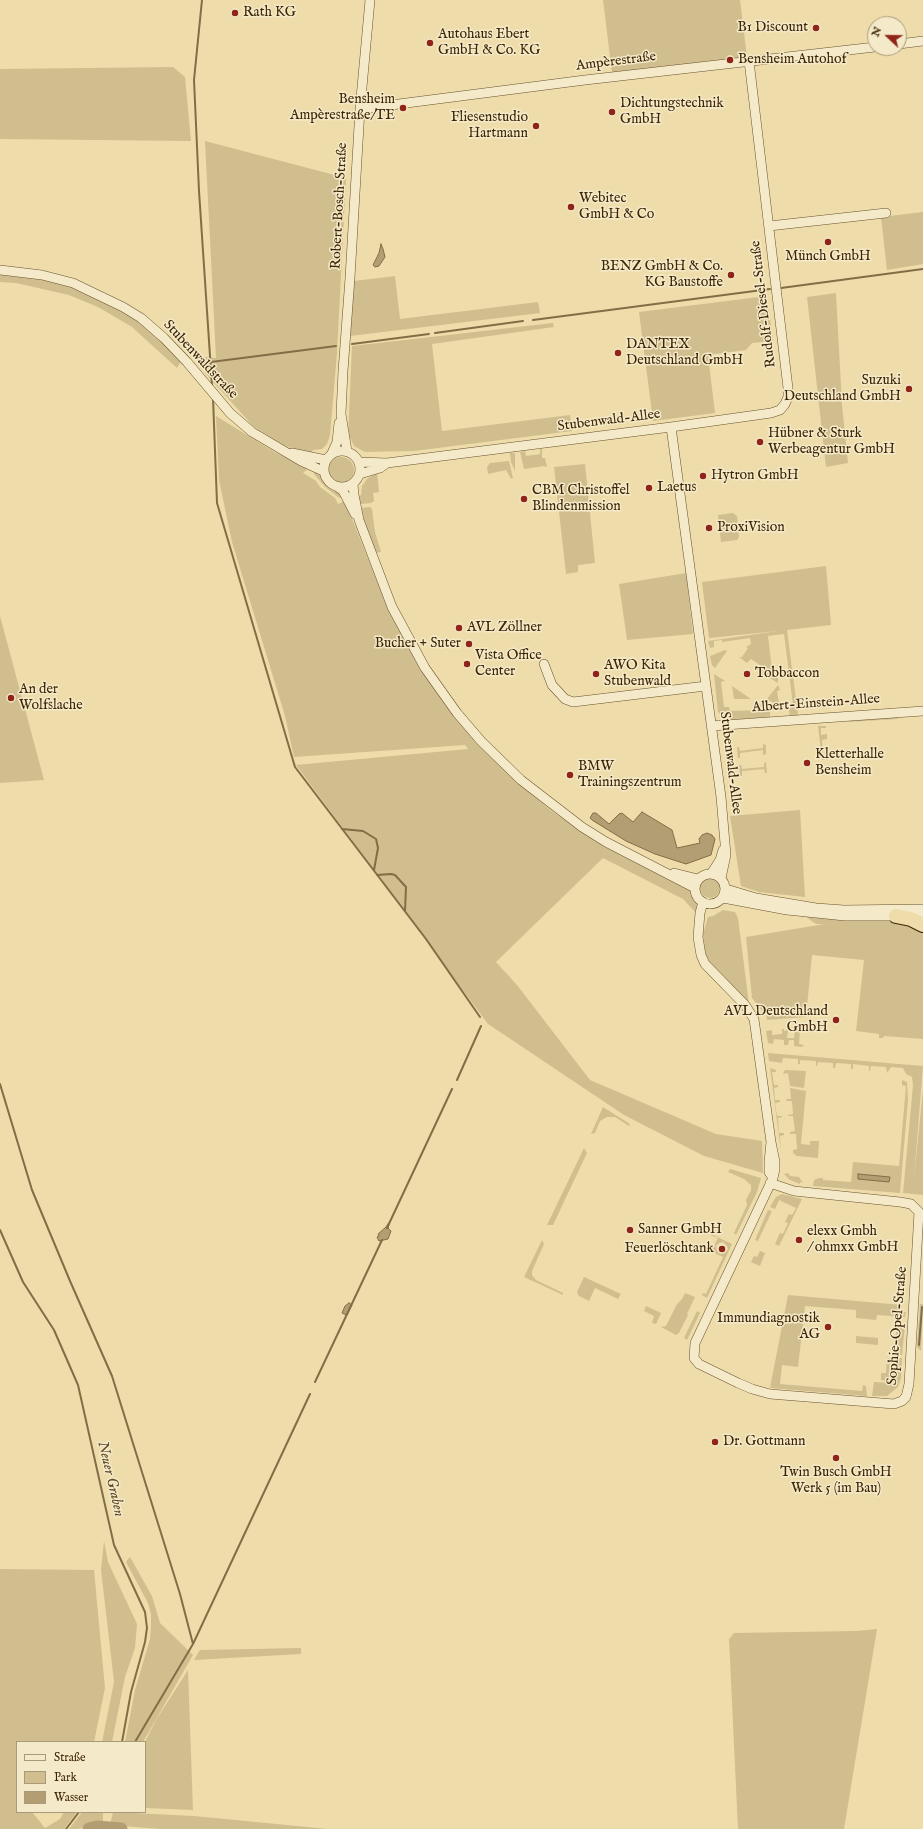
<!DOCTYPE html>
<meta charset="utf-8">
<style>
body{margin:0}
#map{position:relative;width:923px;height:1829px;overflow:hidden;background:#eda;font-family:"IM FELL English",serif}
canvas{display:block}
.legend{position:absolute;left:16px;top:1741px;width:130px;height:72px;box-sizing:border-box;background:#f4e9c8;border:1px solid #ab9a7a;margin:0;padding:5px 7px;list-style:none;font-size:12px;color:#3d2404}
.legend li{display:flex;align-items:center;gap:8px;height:20px}
.legend b{width:20px;border:1px solid #ab9a7a}
.north{position:absolute;left:867px;top:16px;width:40px;height:40px;box-sizing:border-box;background:#f4e9c8;border:1px solid #ab9a7a;border-radius:50%;rotate:292deg;font-size:11px;font-weight:700;line-height:16px;text-align:center;color:#3d2404}
.north::after{content:'';display:block;margin:auto;width:14px;height:18px;background:#8f2418;clip-path:polygon(50% 0,100% 100%,50% 72%,0 100%)}
</style>
<div id="map">
<canvas width="923" height="1829"></canvas>
<ul class="legend">
<li><b style="height:5px;background:#f4e9c8"></b>Straße</li>
<li><b style="height:11px;background:#d0be8e"></b>Park</li>
<li><b style="height:11px;background:#b29e72"></b>Wasser</li>
</ul>
<div class="north">N</div>
</div>
<script>
const g = document.querySelector('canvas').getContext('2d');
g.lineJoin = 'round';
function fillPath(path, color) { g.fillStyle = color; g.fill(path, 'evenodd'); }
const poly = rows => new Path2D(rows.map(r => 'M' + r).join(''));
function strokePath(path, color, width, dash) { g.strokeStyle = color; g.lineWidth = width; g.lineCap = dash ? 'butt' : 'round'; g.setLineDash(dash || []); g.stroke(path); }
function label(font, color, halo, rows, align = 'center') {
  g.font = font + ' "IM FELL English",serif'; g.lineWidth = 3; g.setLineDash([]); g.textBaseline = 'middle'; g.strokeStyle = halo; g.fillStyle = color; for (const [text, x, y, turn = 0] of rows) {
    g.save(); g.translate(x, y); g.rotate((+turn || 0) * Math.PI / 180); g.textAlign = isNaN(turn) ? turn : align; if (halo) g.strokeText(text, 0, 0); g.fillText(text, 0, 0); g.restore();
  }
}
const green = poly([
 [603,0,740,0,747,57,612,73],
 [173,67,185,77,191,141,0,139,0,69],
 [205,141,346,178,337,353,330,435,327,444,322,449,313,450,311,454,295,450,282,444,253,426,205,373,205,357,216,358],
 [923,212,923,264,887,270,881,217],
 [0,273,53,280,78,289,127,313,147,328,181,361,177,368,132,327,98,307,69,295,16,283,0,282],
 [395,276,400,319,538,302,540,313,350,336,354,281],
 [836,293,842,405,848,463,826,467,807,297],
 [767,296,773,341,752,343,746,350,708,355,715,413,653,421,639,312],
 [553,323,554,327,432,344,442,431,570,415,572,431,414,451,365,452,354,446,351,439,348,438,352,346],
 [216,416,276,453,310,467,303,473,316,481,320,487,335,498,338,504,345,501,385,601,453,714,476,743,522,786,553,812,607,848,690,890,698,907,697,914,683,899,603,858,496,962,517,985,590,1080,716,1134,762,1141,763,1173,704,1156,624,1115,488,1024,296,765,468,749,465,745,294,757,285,716,232,542,219,480],
 [540,449,542,449,542,458,545,458,547,467,544,466,524,469,520,452,525,451,526,456,540,454],
 [510,453,515,453,515,471,511,462],
 '328 470a13 13 0 1 1 26 0a13 13 0 1 1-26 0Z',
 [509,461,513,478,511,479,506,470,488,474,487,467,490,463],
 [585,464,595,563,578,565,578,572,566,574,554,467],
 [314,469,320,475,327,486,339,493,342,498,338,497,325,487,314,474],
 [377,472,379,492,373,493,374,501,371,503,361,504,358,502,357,497,361,495,362,486,367,479],
 [370,507,372,509,375,532,381,552,375,553,360,508],
 [733,513,737,516,739,537,737,540,721,542,718,515],
 [826,566,831,625,787,630,798,715,790,716,788,706,793,705,784,634,768,636,773,678,778,678,778,683,757,670,760,665,751,659,747,663,739,657,742,657,748,648,746,647,751,644,750,638,722,642,722,640,714,641,714,647,710,648,708,641,778,631,709,638,702,582],
 [686,573,693,634,627,640,619,584],
 [0,616,44,780,0,783],
 [725,650,727,651,715,668,712,665,710,656],
 [714,674,725,681,721,682,724,707,729,707,730,711,760,710,759,704,770,712,770,717,727,720,723,718,718,712],
 [778,685,780,690,777,691,779,703,782,704,781,707,777,708,775,708,777,705,767,699],
 [732,686,751,699,734,699],
 [897,717,898,719,849,722,849,721],
 [818,726,826,726,826,728,821,728,821,735,827,734,827,739,822,740,823,758,828,758,828,760,822,760],
 [763,744,766,745,766,754,763,755,763,750,740,753,740,758,738,758,737,747,739,747,740,751,763,748],
 [766,762,767,773,765,773,764,769,742,771,742,776,740,776,739,765,741,765,742,769,764,767,764,763],
 [800,810,805,897,759,892,741,886,730,816],
 '700 888a10 10 0 1 1 20 0a10 10 0 1 1-20 0Z',
 [723,910,735,912,738,918,749,1004,709,961,705,952,703,934,708,917,713,916],
 [806,917,888,920,903,923,923,931,923,1039,884,1036,883,1038,879,1038,879,1034,856,1031,864,960,812,955,806,1017,767,1020,766,1011,763,1012,752,998,746,937,825,924,835,925,822,924,816,924],
 [804,1026,805,1029,800,1029,799,1044,804,1045,802,1047,794,1046,794,1040,789,1040,788,1045,784,1045,784,1040,774,1039,773,1044,768,1043,766,1031,772,1030,772,1035,782,1034,782,1029,784,1029,784,1031,788,1030,787,1038,794,1038,795,1029],
 [768,1053,923,1066,914,1178,923,1090,923,1195,903,1193,913,1085,912,1077,906,1074,903,1068,891,1067,887,1073,886,1067,871,1066,870,1071,869,1071,869,1066,853,1064,853,1069,851,1069,851,1064,836,1063,835,1068,833,1068,833,1063,818,1062,817,1066,816,1066,816,1061,800,1060,800,1064,798,1064,798,1059,783,1058,782,1063,769,1061],
 [770,1068,776,1070,776,1072,772,1072,774,1085,778,1085,778,1087,774,1088,775,1100,780,1100,780,1102,775,1103,777,1116,782,1116,782,1117,778,1118,779,1133,784,1133,784,1135,780,1136,781,1151],
 [785,1070,806,1071,804,1088,790,1086,788,1073,783,1074],
 [902,1080,907,1082,908,1100,900,1193,813,1186,814,1180,819,1178,823,1178,823,1180,851,1182,853,1162,899,1166,906,1086,902,1085],
 [790,1088,806,1091,801,1144,810,1145,810,1141,819,1141,818,1158,797,1156,793,1153,793,1150,797,1149,796,1134,790,1134,790,1132,795,1131,793,1116,788,1116,788,1115,793,1114,792,1101,787,1101,786,1099,791,1099],
 [603,1107,630,1124,629,1126,615,1117,607,1117,600,1121,595,1133,591,1134],
 [584,1148,587,1153,553,1225,547,1225],
 [730,1169,761,1178,757,1192,736,1235,734,1233,747,1205,746,1200,751,1190,751,1185,744,1179,728,1172],
 [788,1173,790,1176,799,1177,803,1183,800,1182,800,1184,790,1180,784,1174],
 [782,1194,802,1199,779,1246,775,1244,780,1233,783,1234,788,1223,785,1222,789,1214,792,1215,796,1208,779,1200,775,1209,770,1207,776,1197],
 [768,1210,772,1211,758,1241,755,1240],
 [711,1234,732,1244,707,1298,702,1295,703,1293,706,1294,723,1257,712,1252,713,1249,710,1247,711,1245,714,1246,718,1238,710,1235],
 [723,1242,727,1246,728,1249,725,1253,720,1254,717,1251,716,1246,719,1243],
 [542,1240,544,1244,532,1271,532,1275,536,1280,563,1293,563,1295,524,1277],
 [760,1251,765,1253,760,1266,751,1262,754,1256,757,1257],
 [584,1277,621,1294,618,1299,595,1288,589,1301,579,1296,577,1292],
 [685,1293,695,1297,687,1314,688,1315,679,1333,676,1335,661,1327,666,1326,677,1304,682,1299],
 [788,1295,902,1305,901,1312,906,1312,905,1317,877,1315,876,1320,856,1318,856,1310,805,1306,798,1367,782,1365,780,1384,862,1391,863,1385,866,1386,867,1396,770,1388],
 [920,1304,923,1304,921,1351,917,1347],
 [646,1306,661,1313,656,1324,652,1323,654,1316,644,1311],
 [697,1311,700,1313,687,1340,684,1338],
 [897,1325,905,1326,902,1355,894,1354],
 [856,1336,878,1338,878,1345,856,1343],
 [887,1358,890,1358,889,1381,881,1380,881,1373,886,1373],
 [894,1358,902,1358,901,1378,898,1387,887,1396,872,1396,874,1382,892,1383],
 [104,1541,108,1562,137,1624,135,1648,125,1677,112,1742,102,1742,114,1682,101,1570],
 [130,1557,152,1596,160,1623,193,1655,143,1742,125,1742,135,1690,150,1639,151,1626,151,1614,148,1603,126,1562],
 [0,1569,94,1570,105,1688,94,1742,17,1742,17,1812,32,1812,45,1828,60,1819,64,1812,77,1812,64,1829,0,1829],
 [877,1629,844,1829,738,1829,729,1639,734,1633,856,1631],
 [301,1648,301,1654,194,1660,200,1650],
 [188,1670,193,1810,145,1808,145,1742,156,1720],
 [82,1812,103,1812,103,1824,97,1824,77,1829,69,1829],
 [113,1812,194,1816,328,1829,160,1829,110,1825]
]);
const water = poly([
 [381,244,383,249,385,257,379,266,375,267,373,265,379,253,381,244],
 [642,812,672,830,677,848,700,843,699,839,702,835,707,833,712,835,715,839,711,855,686,864,655,854,626,841,592,820,590,818,593,813,596,813,609,824,619,814,622,813,633,822,642,812],
 [858,1174,890,1177,889,1182,858,1179,858,1174],
 [388,1224,389,1225,388,1228,391,1231,388,1239,379,1241,377,1237,379,1236,378,1234,386,1227,388,1224],
 [349,1303,352,1305,347,1315,344,1314,342,1313,345,1306,349,1303]
]);
const stream = poly([
 [202,0,194,80,199,191,212,386],
 [781,288,923,269],
 [533,320,770,289],
 [435,333,523,321],
 [352,344,429,334],
 [211,362,336,346],
 [213,398,217,503,295,767,426,939,480,1017],
 [342,829,363,831,376,839,378,848,374,870],
 [377,875,391,874,395,875,406,887,405,911],
 [457,1080,481,1026],
 [0,1084,32,1190,70,1281,112,1376,180,1594,193,1644],
 [387,1228,452,1089],
 [0,1230,23,1282,54,1330,78,1385,114,1545,145,1612,147,1628,145,1642,131,1692,122,1742],
 [919,1345,922,1307],
 [315,1382,382,1240],
 [135,1742,193,1644,310,1394],
 [66,1829,79,1812]
]);
const river = poly([
 [89,1829,97,1827,121,1829]
]);
const minor = poly([
 [899,44,923,41],
 [360,109,585,80,875,47],
 [769,226,886,213],
 [0,270,42,275,73,283,123,307,141,318,164,338,187,362,230,413,252,432,301,461,323,471],
 [671,427,721,797,726,855,721,878],
 '324 469a18 18 0 1 1 36 0a18 18 0 1 1-36 0Z',
 [347,451,341,414,343,371,350,278,360,109,370,0],
 [292,453,326,460],
 [332,453,337,442,339,423],
 [359,462,387,463,671,427,771,413,780,410,785,404,788,397,788,388,749,61],
 [360,474,380,468,387,463],
 [353,484,354,495,359,520,392,607,425,668,457,713,481,741,521,780,582,827,606,842,695,888],
 [339,488,343,491,355,514],
 [544,664,552,685,565,699,573,702,706,686],
 [711,726,923,711],
 [674,873,698,879],
 '695 889a15 15 0 1 1 30 0a15 15 0 1 1-30 0Z',
 [711,874,720,860,723,850],
 [726,889,756,898,816,908,844,910,923,909],
 [723,898,787,910,845,916,896,916,923,914],
 [703,902,700,913,698,937,701,955,705,964,745,1005,754,1019,771,1142],
 [770,1183,794,1191,900,1202,911,1204,919,1212,909,1384,906,1397,902,1401,894,1404,770,1394,752,1389,738,1383,699,1364,694,1358,695,1343,773,1178,775,1169,775,1162,771,1142,769,1162,769,1172,773,1178]
]);
const highway = poly([
 [896,916,911,919,923,925]
]);
const markers = [
 [235,13,4,"#8f2418"],
 [816,28,4,"#8f2418"],
 [430,43,4,"#8f2418"],
 [730,60,4,"#8f2418"],
 [403,108,4,"#8f2418"],
 [612,112,4,"#8f2418"],
 [536,126,4,"#8f2418"],
 [571,207,4,"#8f2418"],
 [828,242,4,"#8f2418"],
 [731,275,4,"#8f2418"],
 [618,353,4,"#8f2418"],
 [909,389,4,"#8f2418"],
 [760,442,4,"#8f2418"],
 [703,476,4,"#8f2418"],
 [649,488,4,"#8f2418"],
 [524,499,4,"#8f2418"],
 [709,528,4,"#8f2418"],
 [459,628,4,"#8f2418"],
 [469,644,4,"#8f2418"],
 [467,664,4,"#8f2418"],
 [596,674,4,"#8f2418"],
 [747,674,4,"#8f2418"],
 [11,698,4,"#8f2418"],
 [807,763,4,"#8f2418"],
 [570,775,4,"#8f2418"],
 [836,1020,4,"#8f2418"],
 [630,1230,4,"#8f2418"],
 [799,1240,4,"#8f2418"],
 [722,1249,4,"#8f2418"],
 [828,1327,4,"#8f2418"],
 [715,1442,4,"#8f2418"],
 [836,1458,4,"#8f2418"]
];
const poiNames = [
 ["Rath KG",243,13],
 ["B1 Discount",808,28,"right"],
 ["Autohaus Ebert",438,35],
 ["GmbH & Co. KG",438,51],
 ["Bensheim Autohof",738,60],
 ["Bensheim",395,100,"right"],
 ["Ampèrestraße/TE",395,116,"right"],
 ["Dichtungstechnik",620,104],
 ["GmbH",620,120],
 ["Fliesenstudio",528,118,"right"],
 ["Hartmann",528,134,"right"],
 ["Webitec",579,199],
 ["GmbH & Co",579,215],
 ["Münch GmbH",828,257,"center"],
 ["BENZ GmbH & Co.",723,267,"right"],
 ["KG Baustoffe",723,283,"right"],
 ["DANTEX",626,345],
 ["Deutschland GmbH",626,361],
 ["Suzuki",901,381,"right"],
 ["Deutschland GmbH",901,397,"right"],
 ["Hübner & Sturk",768,434],
 ["Werbeagentur GmbH",768,450],
 ["Hytron GmbH",711,476],
 ["Laetus",657,488],
 ["CBM Christoffel",532,491],
 ["Blindenmission",532,507],
 ["ProxiVision",717,528],
 ["AVL Zöllner",467,628],
 ["Bucher + Suter",461,644,"right"],
 ["Vista Office",475,656],
 ["Center",475,672],
 ["AWO Kita",604,666],
 ["Stubenwald",604,682],
 ["Tobbaccon",755,674],
 ["An der",19,690],
 ["Wolfslache",19,706],
 ["Kletterhalle",815,755],
 ["Bensheim",815,771],
 ["BMW",578,767],
 ["Trainingszentrum",578,783],
 ["AVL Deutschland",828,1012,"right"],
 ["GmbH",828,1028,"right"],
 ["Sanner GmbH",638,1230],
 ["elexx Gmbh",807,1232],
 ["/ ohmxx GmbH",807,1248],
 ["Feuerlöschtank",714,1249,"right"],
 ["Immundiagnostik",820,1319,"right"],
 ["AG",820,1335,"right"],
 ["Dr. Gottmann",723,1442],
 ["Twin Busch GmbH",836,1473,"center"],
 ["Werk 5 (im Bau)",836,1489,"center"]
];
const streetNames = [
 ["Ampèrestraße",616,62,-7],
 ["Robert-Bosch-Straße",340,206,-87],
 ["Rudolf-Diesel-Straße",764,304,-97],
 ["Stubenwaldstraße",200,360,47],
 ["Stubenwald-Allee",609,421,-7],
 ["Albert-Einstein-Allee",816,704,-4],
 ["Stubenwald-Allee",730,763,83],
 ["Sophie-Opel-Straße",898,1326,-85]
];
const waterNames = [
 ["Neuer Graben",110,1479,77]
];
fillPath(green, '#d0be8e');
fillPath(water, '#b29e72');
strokePath(water, '#836d46', 1);
strokePath(stream, '#836d46', 2);
strokePath(river, '#b29e72', 13);
strokePath(minor, '#69522e', 10);
strokePath(highway, '#3d2404', 16);
strokePath(minor, '#f4e9c8', 9);
strokePath(highway, '#eda', 14);
for (const [x, y, r, color] of markers) { const dot = new Path2D(); dot.arc(x, y, r, 0, 2 * Math.PI); g.fillStyle = color; g.fill(dot); strokePath(dot, '#f4e9c8', 1.5); }
label('14px', '#3d2404', '#f4e9c8', poiNames, 'left');
label('14px', '#3d2404', '#f4e9c8', streetNames);
label('italic 15px', '#604925', '#f4e9c8', waterNames);
</script>
